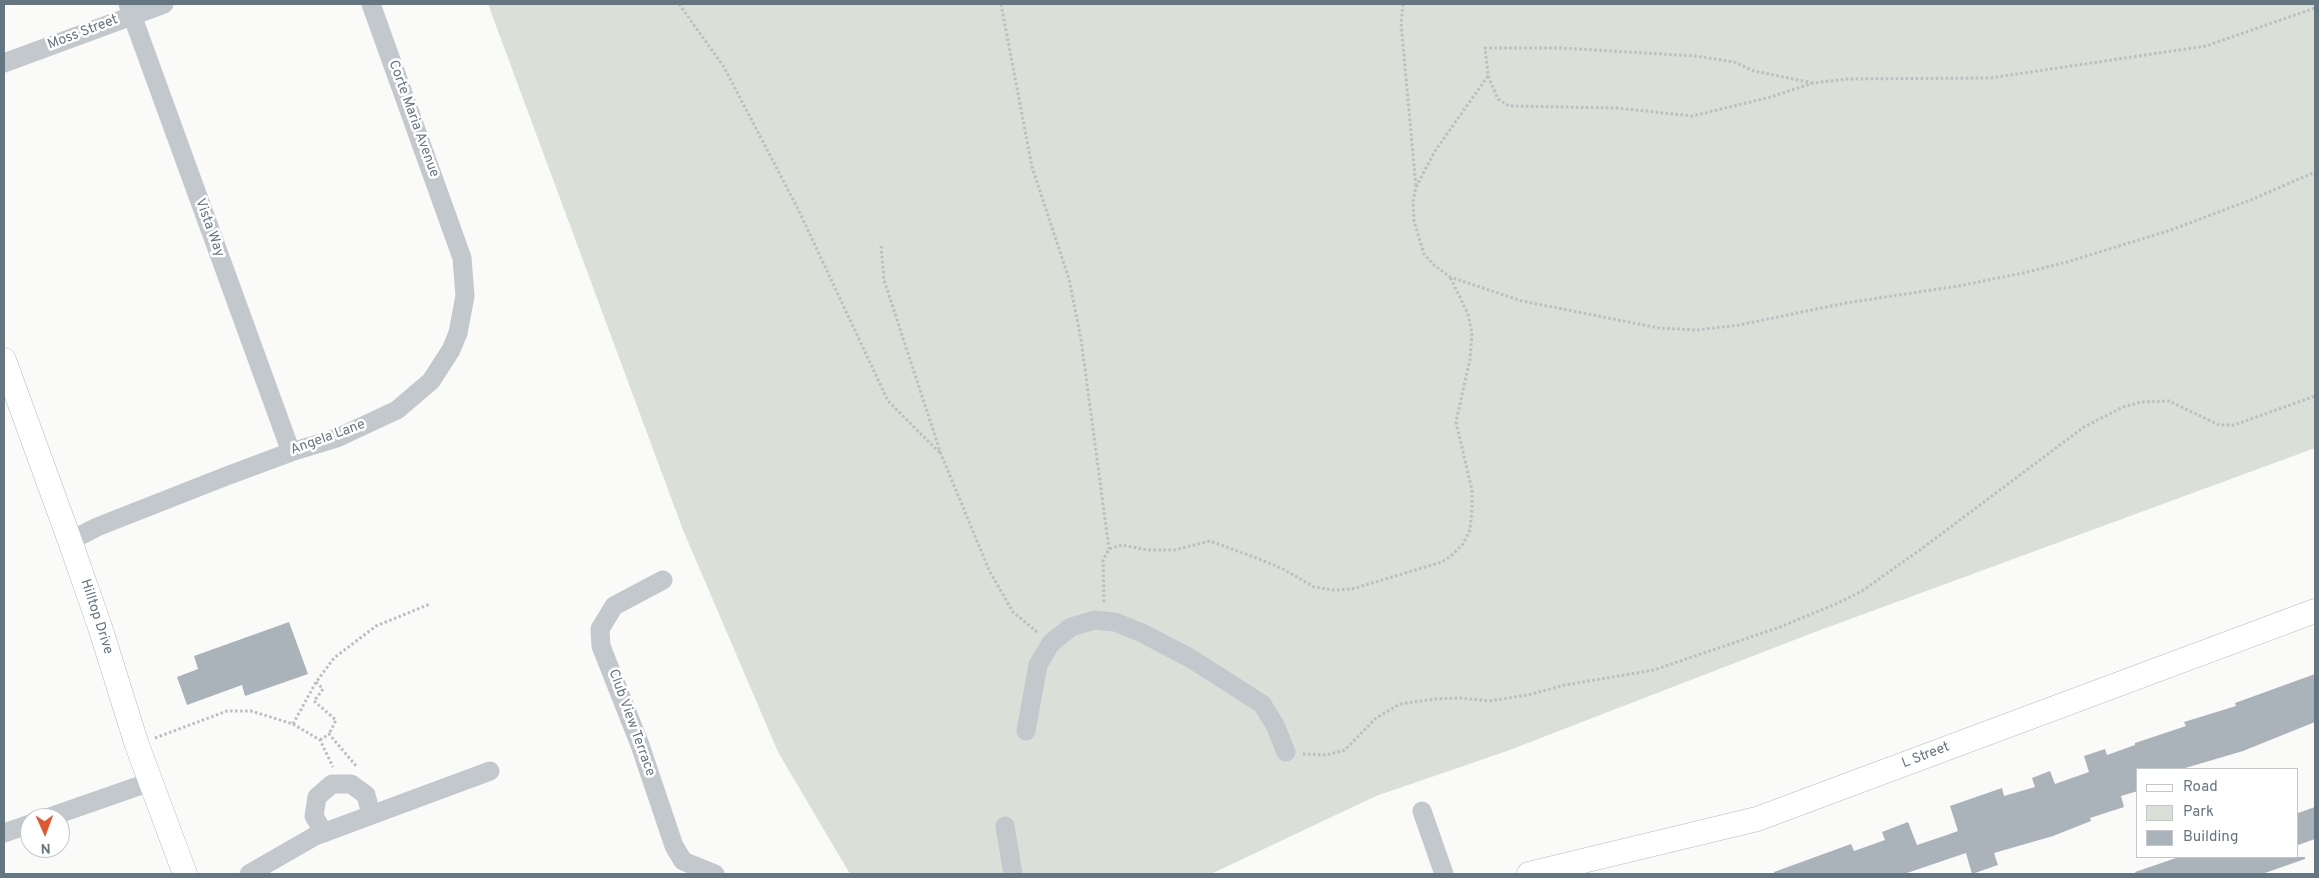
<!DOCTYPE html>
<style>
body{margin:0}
#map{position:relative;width:2319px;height:878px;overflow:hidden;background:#fafaf8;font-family:Overpass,sans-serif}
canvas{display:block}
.frame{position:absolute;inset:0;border:5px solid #657683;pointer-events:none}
.legend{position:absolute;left:2136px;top:768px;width:162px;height:90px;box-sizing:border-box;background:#fff;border:1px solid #c1c8cd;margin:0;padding:6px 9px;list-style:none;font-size:15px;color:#657683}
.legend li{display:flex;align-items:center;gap:10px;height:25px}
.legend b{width:25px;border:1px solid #c1c8cd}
.north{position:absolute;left:20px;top:808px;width:50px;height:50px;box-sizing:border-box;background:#fff;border:1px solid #c1c8cd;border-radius:50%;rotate:178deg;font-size:14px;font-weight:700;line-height:20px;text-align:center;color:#657683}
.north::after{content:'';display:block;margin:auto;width:18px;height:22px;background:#e4572e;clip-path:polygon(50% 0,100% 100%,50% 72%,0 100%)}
</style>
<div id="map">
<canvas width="2319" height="878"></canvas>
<div class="frame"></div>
<ul class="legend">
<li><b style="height:6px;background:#fff"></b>Road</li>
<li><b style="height:14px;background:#dadfd7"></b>Park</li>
<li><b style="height:14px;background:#aab3b9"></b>Building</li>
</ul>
<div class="north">N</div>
</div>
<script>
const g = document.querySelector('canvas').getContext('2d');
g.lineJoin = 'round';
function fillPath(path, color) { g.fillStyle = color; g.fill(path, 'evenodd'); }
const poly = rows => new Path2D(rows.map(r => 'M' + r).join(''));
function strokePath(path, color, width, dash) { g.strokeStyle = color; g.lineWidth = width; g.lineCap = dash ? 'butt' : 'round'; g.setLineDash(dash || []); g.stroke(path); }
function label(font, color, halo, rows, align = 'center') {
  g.font = font + ' Overpass,sans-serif'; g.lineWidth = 5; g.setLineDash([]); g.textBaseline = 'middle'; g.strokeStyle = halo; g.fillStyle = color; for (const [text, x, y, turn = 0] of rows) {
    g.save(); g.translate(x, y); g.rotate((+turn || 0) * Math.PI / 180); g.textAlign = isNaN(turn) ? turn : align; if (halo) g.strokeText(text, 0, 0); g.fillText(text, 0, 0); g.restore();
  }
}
const green = poly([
 [488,4,2315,4,2315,448,1815,632,1507,751,1376,796,1211,874,850,874,778,752,683,530]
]);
const building = poly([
 [289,622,308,674,245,696,242,685,187,705,177,677,198,669,194,656],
 [2315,674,2315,722,2243,751,2182,769,2138,769,2138,791,2121,796,2124,807,2090,818,2091,821,2053,836,1994,853,1998,865,1972,874,1966,853,1904,874,1774,874,1774,872,1851,844,1854,851,1885,840,1882,832,1908,822,1917,845,1944,836,1958,831,1950,806,2002,788,2004,796,2035,787,2032,778,2050,771,2055,784,2089,772,2084,756,2105,749,2107,755,2135,745,2135,743,2186,726,2184,722,2236,706,2235,703],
 [2315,807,2315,839,2298,845,2298,813],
 [2179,857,2305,857,2305,859,2262,874,2136,874,2135,872]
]);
const path = poly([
 [679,4,724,67,798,209,888,401,941,454],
 [1001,4,1032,167,1069,279,1081,339,1109,549],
 [1403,4,1401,23,1416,187],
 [1488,76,1435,151,1416,187,1413,202,1414,221,1424,254,1434,265,1450,277,1522,301,1659,328,1697,330,1739,325,1846,303,1958,286,2023,273,2067,262,2171,230,2253,199,2315,172],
 [1813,83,1754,71,1734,62,1695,56,1561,48,1485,48,1488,76,1498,99,1509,106,1617,108,1692,116,1771,97,1813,83,1847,79,1990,78,2206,46,2315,8],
 [881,246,884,280,941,454,989,570,1013,612,1037,632],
 [1104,602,1103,560,1109,549,1122,545,1148,550,1174,550,1210,541,1262,560,1285,570,1314,587,1334,590,1352,589,1442,562,1452,555,1463,544,1470,530,1472,509,1472,490,1456,422,1470,359,1472,333,1468,314,1450,277],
 [316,682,323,689,314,701,336,720,329,734],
 [293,724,316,682,334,658,376,626,430,604],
 [155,738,227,711,251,711,293,724,320,740,333,767],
 [320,740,329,734,357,767],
 [1303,754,1326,755,1345,750,1376,718,1400,704,1435,699,1459,698,1489,701,1528,695,1565,685,1654,670,1780,627,1838,603,1862,591,1924,547,2084,427,2123,407,2141,402,2169,401,2219,425,2234,425,2315,396]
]);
const minor = poly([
 [128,4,291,452],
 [4,63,164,4],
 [70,541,97,527,224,477,291,452,337,438,397,410,431,381,451,350,458,333,465,296,462,258,371,4],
 [663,580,614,606,600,629,601,646,640,745,674,846,683,861,715,874],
 [1026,731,1038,665,1051,643,1071,627,1095,620,1115,622,1142,633,1190,658,1262,704,1275,725,1286,752],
 [1422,811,1444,874],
 [47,818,150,782],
 [1005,826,1013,874],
 [4,833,30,824],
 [324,833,314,816,317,797,332,784,351,784,366,795,371,814],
 [249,874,315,836,490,771]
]);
const major = poly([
 [4,360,70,541,100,627,137,745,185,874],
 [1529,874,1757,819,2315,611]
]);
const streetNames = [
 ["Moss Street",83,33,-21],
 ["Corte Maria Avenue",413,119,70],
 ["Vista Way",209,228,70],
 ["Angela Lane",328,438,-20],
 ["Hilltop Drive",96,617,72],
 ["Club View Terrace",631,723,70],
 ["L Street",1926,756,-21]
];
fillPath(green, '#dadfd7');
fillPath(building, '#aab3b9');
strokePath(major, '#b5babe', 25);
strokePath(path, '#bbbfc2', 3, [2.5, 2.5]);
strokePath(minor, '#c3c8cc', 19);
strokePath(major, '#fff', 24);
label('14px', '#657683', '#fff', streetNames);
</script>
